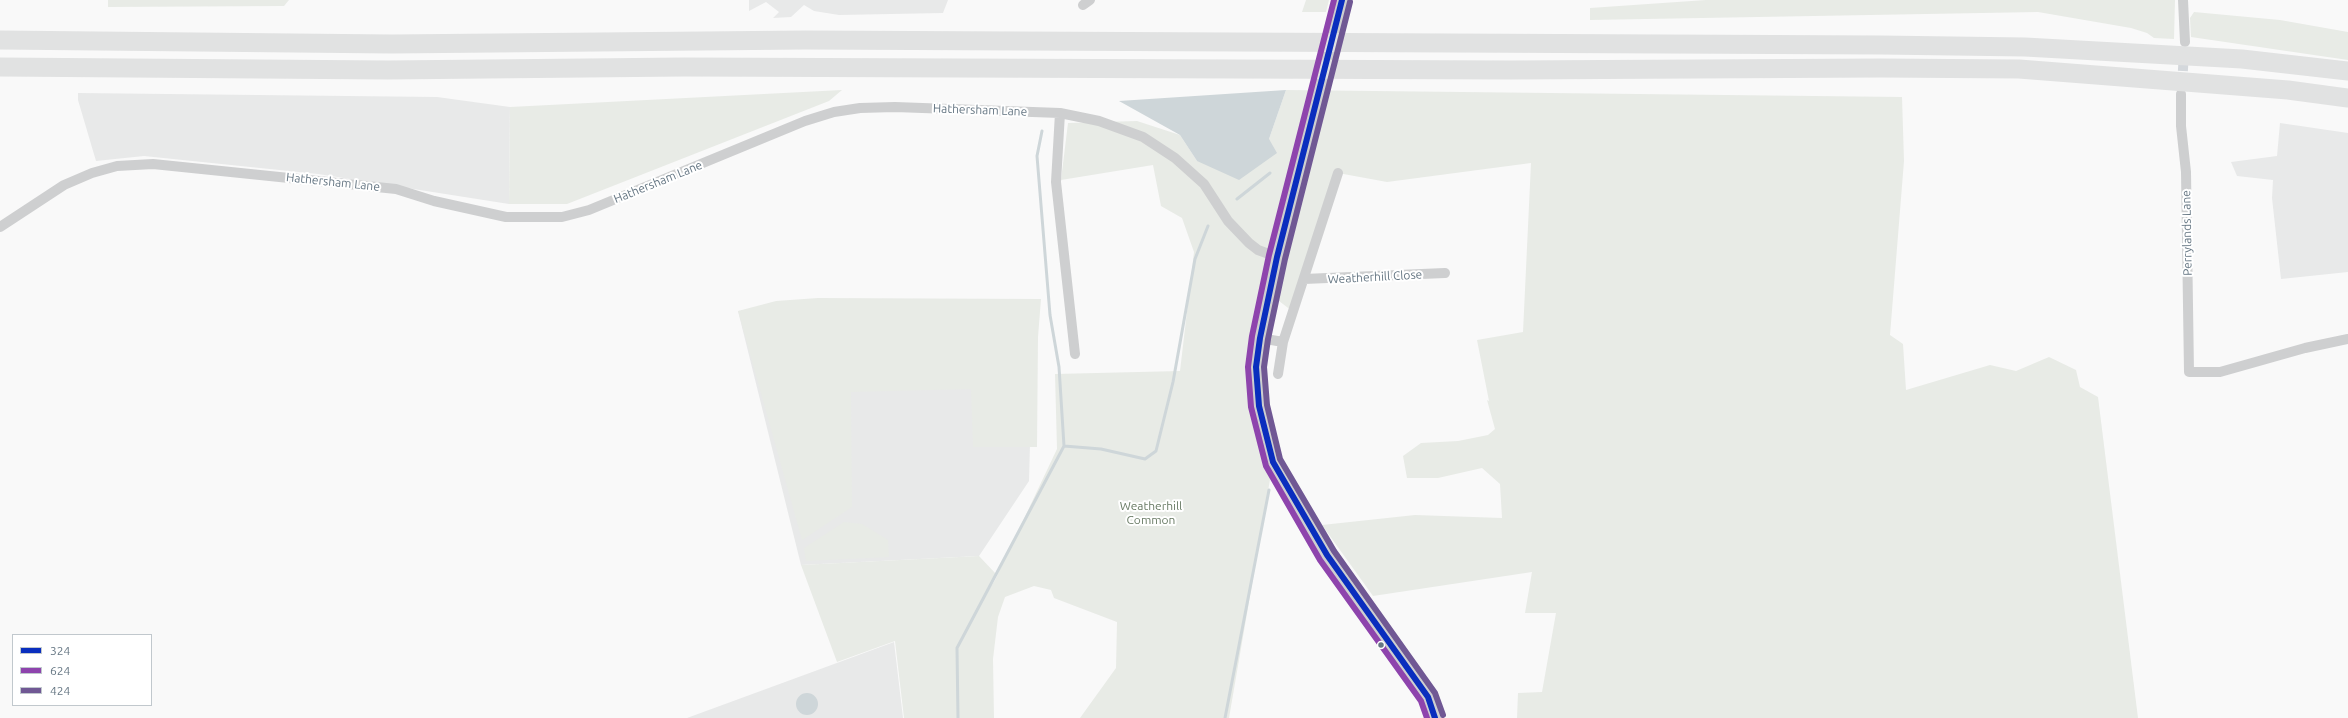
<!DOCTYPE html>
<style>
body{margin:0}
#map{position:relative;width:2348px;height:718px;overflow:hidden;background:#f9f9f9;font-family:Ubuntu,sans-serif}
canvas{display:block}
.legend{position:absolute;left:12px;top:634px;width:140px;height:72px;box-sizing:border-box;background:#fff;border:1px solid #c1c8cd;margin:0;padding:5px 7px;list-style:none;font-size:12px;color:#657683}
.legend li{display:flex;align-items:center;gap:8px;height:20px}
.legend b{width:20px;border:1px solid #c1c8cd}
</style>
<div id="map">
<canvas width="2348" height="718"></canvas>
<ul class="legend">
<li><b style="height:5px;background:#0a2ebe"></b>324</li>
<li><b style="height:5px;background:#8e44ad"></b>624</li>
<li><b style="height:5px;background:#705894"></b>424</li>
</ul>
</div>
<script>
const g = document.querySelector('canvas').getContext('2d');
g.lineJoin = 'round';
function fillPath(path, color) { g.fillStyle = color; g.fill(path, 'evenodd'); }
const poly = rows => new Path2D(rows.map(r => 'M' + r).join(''));
function strokePath(path, color, width, dash) { g.strokeStyle = color; g.lineWidth = width; g.lineCap = dash ? 'butt' : 'round'; g.setLineDash(dash || []); g.stroke(path); }
function label(font, color, halo, rows, align = 'center') {
  g.font = font + ' Ubuntu,sans-serif'; g.lineWidth = 4; g.setLineDash([]); g.textBaseline = 'middle'; g.strokeStyle = halo; g.fillStyle = color; for (const [text, x, y, turn = 0] of rows) {
    g.save(); g.translate(x, y); g.rotate((+turn || 0) * Math.PI / 180); g.textAlign = isNaN(turn) ? turn : align; if (halo) g.strokeText(text, 0, 0); g.fillText(text, 0, 0); g.restore();
  }
}
const built = poly([
 [749,0,948,0,943,13,839,15,814,11,804,5,791,17,773,18,779,12,766,2,749,11],
 [78,93,437,97,510,107,509,204,318,174,144,156,96,161,78,100],
 [2280,123,2348,133,2348,272,2281,279,2272,198,2273,180,2237,176,2231,162,2277,156],
 [1034,299,1029,481,979,556,801,565,738,311],
 [894,642,903,718,687,718]
]);
const green = poly([
 [108,0,289,0,284,6,108,7],
 [1306,0,1329,0,1326,12,1302,12],
 [1706,0,2175,0,2174,39,2154,38,2147,33,2131,28,2038,12,1590,20,1590,8],
 [2194,12,2280,20,2348,32,2348,60,2191,37,2190,18],
 [842,90,829,101,567,204,509,204,510,107],
 [1286,90,1902,97,1904,161,1890,335,1903,344,1906,390,1990,365,2016,371,2049,357,2076,370,2080,387,2098,397,2138,718,1517,718,1518,693,1542,692,1556,613,1525,613,1532,572,1373,596,1322,525,1415,515,1502,518,1500,484,1482,468,1438,478,1407,478,1403,456,1421,443,1458,441,1488,435,1495,429,1487,400,1489,401,1477,340,1523,332,1531,163,1387,182,1338,173,1292,311,1270,294,1256,367,1273,462,1229,718,1080,718,1116,668,1117,622,1054,598,1051,590,1034,586,1005,597,998,617,993,659,994,718,904,718,895,641,837,662,801,565,979,556,996,574,985,596,995,580,1057,449,1055,374,1180,371,1194,252,1182,218,1161,206,1153,165,1061,180,1068,123,1137,121,1180,135,1197,161,1269,139],
 [818,298,1041,299,1038,337,1037,447,973,447,971,389,851,392,852,507,802,540,738,311,776,301],
 [844,522,862,524,888,540,889,557,806,561,804,548]
]);
const water = poly([
 [1286,90,1269,139,1277,153,1239,180,1197,161,1180,135,1119,101],
 '796 704a11 11 0 1 1 22 0a11 11 0 1 1-22 0Z'
]);
const stream = poly([
 [1237,199,1270,173],
 [1064,446,1101,449,1145,459,1156,451,1173,382,1195,259,1208,226],
 [958,718,957,648,1064,446,1059,367,1050,315,1037,156,1042,131],
 [1225,718,1269,490]
]);
const minorTunnel = poly([
 [2182,86,2184,52]
]);
const minor = poly([
 [2183,0,2185,42],
 [1083,5,1090,0],
 [2181,94,2181,126,2186,172,2189,372,2220,372,2305,348,2348,339],
 [1060,113,1056,182,1075,354],
 [0,227,64,185,92,173,117,166,153,164,396,189,434,201,506,217,562,217,589,210,805,121,834,112,860,108,895,107,1060,113,1099,121,1143,137,1175,158,1204,184,1228,221,1249,243,1258,250,1277,257],
 [1304,279,1445,273],
 [1260,338,1283,342],
 [1278,374,1283,342,1338,173]
]);
const tertiary = poly([
 [1342,0,1277,257,1260,338,1256,367,1259,406,1273,462,1327,555,1428,697,1435,718]
]);
const motorway = poly([
 [0,40,392,44,805,40,1881,45,2025,47,2242,59,2348,71],
 [0,67,388,70,684,67,1511,70,1881,68,2019,69,2288,90,2348,98]
]);
const bus1 = poly([
 [1342,0,1277,257,1260,338,1256,367,1259,406,1273,462,1327,555,1428,697,1435,718]
]);
const bus2 = poly([
 [1334,0,1269,255,1252,336,1248,367,1251,407,1266,466,1320,560,1421,701,1427,718]
]);
const bus3 = poly([
 [1350,2,1285,259,1268,339,1264,367,1267,405,1280,459,1334,551,1435,693,1443,715]
]);
const markers = [
 [1381,645,3.5,"#657683"]
];
const streetNames = [
 ["Hathersham Lane",980,110,2],
 ["Hathersham Lane",333,182,6],
 ["Hathersham Lane",658,182,-22],
 ["Perrylands Lane",2187,233,-91],
 ["Weatherhill Close",1375,277,-3]
];
const parkNames = [
 ["Weatherhill",1151,506],
 ["Common",1151,520]
];
fillPath(built, '#e8e9e9');
fillPath(green, '#e8ebe6');
fillPath(water, '#ced6d9');
strokePath(stream, '#ced6d9', 3);
strokePath(minorTunnel, '#d4d8dc', 10, [10, 5]);
strokePath(minor, '#cecfd0', 10);
strokePath(tertiary, '#cecfd0', 13);
strokePath(motorway, '#e1e2e2', 19);
strokePath(bus1, '#0a2ebe', 6);
strokePath(bus2, '#8e44ad', 6);
strokePath(bus3, '#705894', 6);
for (const [x, y, r, color] of markers) { const dot = new Path2D(); dot.arc(x, y, r, 0, 2 * Math.PI); g.fillStyle = color; g.fill(dot); strokePath(dot, '#fff', 1.5); }
label('12px', '#657683', '#fff', streetNames);
label('12px', '#687a64', '#fff', parkNames);
</script>
